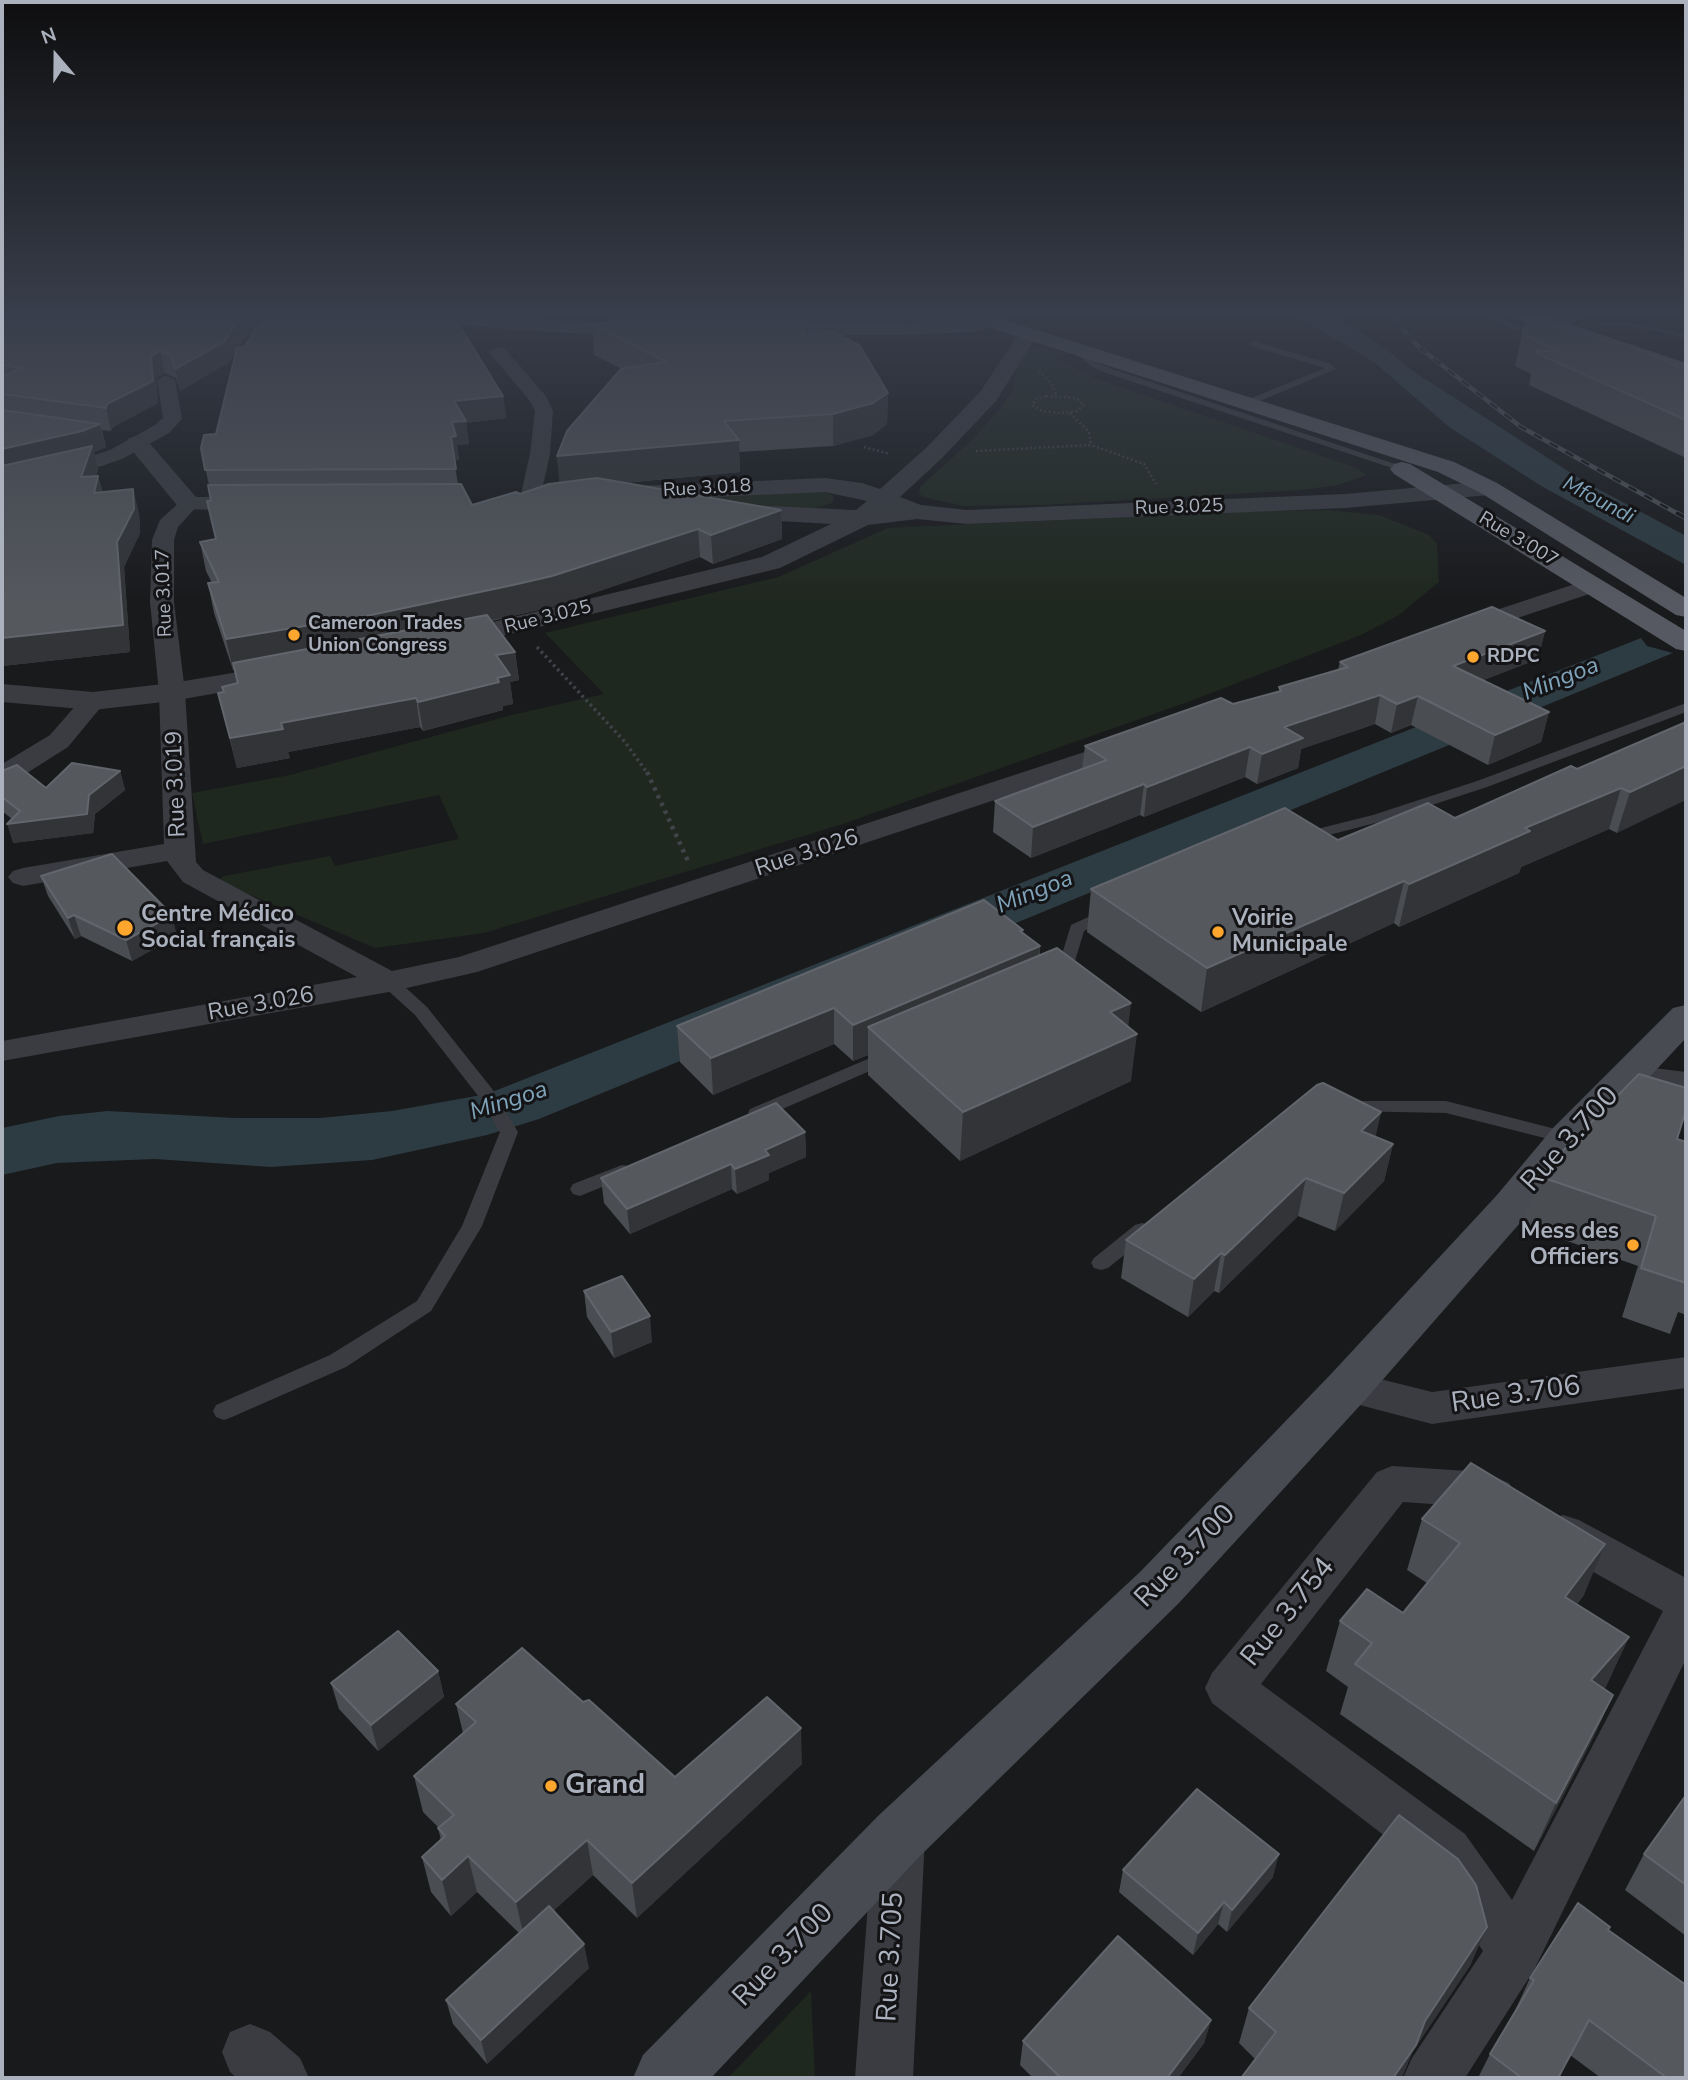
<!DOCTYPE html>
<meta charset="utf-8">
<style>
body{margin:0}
#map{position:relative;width:1688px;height:2080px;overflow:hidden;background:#191a1c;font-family:"Nunito Sans",sans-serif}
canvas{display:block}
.frame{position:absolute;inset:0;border:4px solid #abb2bd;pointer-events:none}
.north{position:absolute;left:21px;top:21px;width:70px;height:70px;-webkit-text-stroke:5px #141417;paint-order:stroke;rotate:340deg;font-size:19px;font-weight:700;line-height:28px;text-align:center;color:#abb2bd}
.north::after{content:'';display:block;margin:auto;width:24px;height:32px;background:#abb2bd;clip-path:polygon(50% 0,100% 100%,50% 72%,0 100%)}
</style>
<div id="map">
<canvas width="1688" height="2080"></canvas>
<div class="frame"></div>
<div class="north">N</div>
</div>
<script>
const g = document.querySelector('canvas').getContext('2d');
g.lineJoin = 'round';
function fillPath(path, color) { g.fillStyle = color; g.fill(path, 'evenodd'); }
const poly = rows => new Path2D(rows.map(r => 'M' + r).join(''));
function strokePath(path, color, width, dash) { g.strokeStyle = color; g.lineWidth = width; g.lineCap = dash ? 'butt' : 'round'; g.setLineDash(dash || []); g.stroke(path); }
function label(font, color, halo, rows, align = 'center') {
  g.font = font + ' "Nunito Sans",sans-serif'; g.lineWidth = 6; g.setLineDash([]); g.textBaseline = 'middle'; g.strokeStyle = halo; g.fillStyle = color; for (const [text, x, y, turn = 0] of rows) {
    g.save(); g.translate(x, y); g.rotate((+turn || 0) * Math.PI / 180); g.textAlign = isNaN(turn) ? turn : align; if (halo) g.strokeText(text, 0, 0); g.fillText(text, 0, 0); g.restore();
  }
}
const green = poly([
 [771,312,874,312,900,316,906,321,901,324,742,322],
 [1038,348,1067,353,1059,360,1094,378,1354,467,1367,475,1338,485,1303,490,1043,505,963,506,923,497,919,493,920,487,972,440,1000,409,1012,391,1019,361,1025,350],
 [824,491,833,496,834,500,830,504,811,509,689,502,688,497],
 [1328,510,1379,515,1429,535,1437,544,1439,582,1399,615,1361,635,1193,700,843,824,484,933,375,948,218,881,224,876,330,856,335,866,459,839,439,795,203,844,192,793,290,775,512,715,604,694,545,633,778,577,888,528,1262,511],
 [811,1991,815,2078,728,2078]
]);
const water = poly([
 [1289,312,1328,312,1375,341,1416,373,1585,482,1686,536,1686,565,1543,487,1449,427,1374,362],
 [1641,638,1647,646,1673,653,539,1119,487,1135,372,1160,271,1167,155,1159,57,1163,2,1175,2,1128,59,1116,108,1111,234,1118,320,1118,392,1111,487,1094]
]);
const stream = poly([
 [1600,322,1635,323,1686,334,1686,338,1635,327,1598,325,1600,322]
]);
const pathFar2 = poly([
 [1039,371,1052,385,1056,395],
 [1046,396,1076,398,1084,405,1077,411,1060,413,1042,411,1032,405,1037,398,1046,396],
 [1070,413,1089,432,1091,445],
 [864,447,890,454],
 [976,451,1091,445,1144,464,1156,484]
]);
const pathFar1 = poly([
 [537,647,625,742,648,774]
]);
const path = poly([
 [647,772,688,861]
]);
const service = poly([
 [1469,312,1481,312,1550,337,1543,339,1469,312],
 [1254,341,1331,364,1336,369,1248,406,1242,406,1242,402,1325,368,1251,346,1249,344,1254,341],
 [1074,348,1080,348,1098,363,1112,369,1401,466,1392,468,1106,373,1092,367,1074,352,1074,348],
 [1686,703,1686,712,1487,787,1383,821,1302,842,1294,837,1297,834,1373,815,1477,781,1686,703],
 [1110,907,1116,909,1118,912,1116,915,1084,931,1069,981,1057,981,1055,977,1071,925,1110,907],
 [389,977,395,978,427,1007,493,1090,518,1132,482,1226,431,1311,346,1367,232,1417,224,1420,216,1417,213,1411,216,1405,330,1355,417,1301,462,1226,500,1132,479,1097,415,1015,383,986,381,982,383,978,389,977],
 [889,1050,898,1056,895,1060,764,1117,757,1119,748,1113,750,1109,889,1050],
 [1351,1101,1446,1101,1575,1134,1577,1138,1575,1142,1568,1144,1446,1113,1345,1111,1342,1107,1351,1101],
 [622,1165,629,1166,632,1171,629,1176,580,1196,573,1194,570,1189,573,1184,622,1165],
 [1142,1223,1149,1225,1152,1230,1149,1235,1108,1268,1101,1270,1094,1268,1091,1263,1094,1258,1135,1225,1142,1223]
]);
const minor = poly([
 [878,312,916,312,970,321,978,326,970,331,886,317,878,312],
 [1570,312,1593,312,1591,315,1553,329,1545,324,1547,320,1570,312],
 [498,347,504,348,546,396,553,411,550,454,539,503,536,507,529,509,522,507,519,503,530,454,535,411,530,401,489,352,498,347],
 [166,375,175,380,182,419,169,433,124,458,102,466,2,489,2,477,89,457,110,450,155,425,163,418,157,380,166,375],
 [189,498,196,500,199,504,178,527,174,540,174,602,185,692,196,862,203,870,392,971,459,957,1115,742,1124,740,1133,742,1137,748,1133,754,477,972,389,992,2,1061,2,1041,357,977,183,882,167,861,23,886,13,883,8,877,13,871,23,868,164,844,159,692,150,602,152,540,160,520,182,500,189,498],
 [1593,578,1601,580,1604,585,1601,590,1473,633,1465,635,1457,633,1453,628,1457,623,1593,578],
 [93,693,102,696,106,701,68,747,27,773,2,781,2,764,50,735,84,696,93,693],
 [1629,1065,1686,1072,1686,1094,1617,1084,1612,1076,1617,1068,1629,1065],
 [1686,1357,1686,1388,1432,1424,1333,1398,1327,1387,1333,1376,1348,1371,1432,1392,1686,1357],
 [1392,1466,1483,1472,1509,1483,1516,1496,1509,1509,1494,1514,1476,1507,1403,1502,1261,1684,1465,1834,1512,1900,1663,1611,1547,1546,1541,1533,1547,1520,1563,1515,1579,1520,1686,1578,1686,1659,1534,1970,1465,2078,1403,2078,1412,2058,1483,1951,1429,1870,1212,1703,1205,1688,1212,1673,1377,1472,1392,1466],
 [899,1811,917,1819,925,1836,913,2078,855,2078,873,1836,881,1819,899,1811],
 [250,2024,270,2032,300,2058,309,2078,237,2078,230,2072,222,2052,230,2032,250,2024]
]);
const tertiary = poly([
 [1028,328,1038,334,996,401,942,458,900,497,921,505,967,510,1345,494,1489,481,1497,483,1501,488,1497,493,1489,495,1345,508,967,524,917,519,868,525,780,568,449,649,439,647,435,641,439,635,762,557,831,524,729,518,720,516,717,511,720,506,729,504,856,510,867,501,825,492,616,501,608,499,604,494,608,489,616,487,825,478,862,483,880,489,926,448,980,392,1021,330,1028,328],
 [137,436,145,438,196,497,260,497,269,499,272,504,269,509,260,511,180,509,126,443,129,438,137,436],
 [287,664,297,667,301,673,297,679,172,701,93,710,2,702,2,684,93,692,172,683,287,664]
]);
const secondary = poly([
 [341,312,434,312,568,321,646,323,656,329,646,335,568,333,351,318,341,312],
 [988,316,995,318,998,322,995,326,970,332,906,335,755,335,745,329,755,323,906,323,970,320,988,316],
 [1686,1005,1686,1038,1583,1148,1527,1215,1365,1400,1178,1604,920,1856,711,2078,633,2078,643,2055,878,1816,1140,1572,1331,1374,1497,1195,1553,1128,1673,1008,1686,1005]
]);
const primary = poly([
 [951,312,980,312,1454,462,1497,483,1686,598,1686,617,1676,615,1481,493,1438,472,954,316,951,312],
 [1402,462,1410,464,1686,631,1686,651,1676,649,1394,474,1390,469,1394,464,1402,462]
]);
const trunk = poly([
 [1505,312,1534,312,1686,363,1686,376,1508,316,1505,312]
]);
const railFar1 = poly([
 [1395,321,1420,348,1521,427,1680,515]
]);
const rail = poly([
 [1677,513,1686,518]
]);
const wall = poly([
 [2,312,456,312,458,322,503,396,506,418,466,423,469,444,457,445,459,460,454,460,458,484,472,505,520,494,560,482,557,456,622,369,594,355,592,325,624,318,492,312,811,312,810,320,808,320,808,336,888,393,887,424,873,435,833,446,739,452,740,472,624,483,781,510,782,539,713,564,700,557,555,606,492,621,515,652,519,680,510,682,513,704,503,706,503,710,423,731,420,727,288,752,290,758,237,768,218,693,223,692,237,684,234,670,233,670,214,613,208,583,212,583,206,571,200,542,216,539,209,485,201,448,216,434,236,352,228,363,180,391,176,378,165,373,156,378,158,403,113,427,111,431,102,430,106,447,94,452,98,470,96,476,98,476,103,493,139,513,140,533,124,567,130,652,2,666],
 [254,332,244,347,238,348,244,339],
 [1028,312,1060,312,1036,316],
 [1522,334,1686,370,1686,458,1529,385,1531,374,1515,366],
 [1545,631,1538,659,1483,680,1549,712,1541,742,1488,765,1411,725,1391,733,1375,724,1301,749,1298,768,1257,784,1245,777,1144,817,1140,815,1031,858,993,832,995,801,1082,769,1085,746,1279,691,1279,687,1338,670,1340,662],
 [1686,722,1617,833,1609,829,1521,867,1519,873,1399,927,1394,923,1201,1012,1087,932,1091,889,1455,818,1577,769],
 [2,771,46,788,120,771,125,790,95,814,93,833,13,843,12,819,2,811],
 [41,876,177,936,132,961,81,936,75,939,48,896],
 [1023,933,1040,946,1040,955,1128,1027,1131,1081,960,1161,868,1075,868,1055,853,1061,834,1044,713,1095,680,1062,677,1026],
 [1381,1112,1375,1137,1393,1144,1384,1181,1335,1231,1298,1216,1219,1293,1214,1291,1188,1317,1121,1278,1126,1240],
 [805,1132,806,1157,769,1173,769,1180,737,1194,732,1189,630,1234,604,1203,601,1178],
 [1677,1139,1686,1142,1686,1315,1678,1312,1670,1334,1622,1317,1638,1266,1522,1225,1538,1176],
 [584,1291,652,1342,614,1358,587,1317],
 [1422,1519,1584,1595,1577,1604,1629,1637,1604,1689,1613,1695,1590,1744,1534,1851,1340,1714,1348,1687,1326,1671,1340,1621,1403,1613,1427,1583,1407,1570],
 [438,1671,444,1697,378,1751,339,1709,331,1683],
 [583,1702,675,1777,802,1764,637,1918,593,1875,553,1911,589,1968,487,2064,453,2024,446,2000,519,1933,477,1892,451,1916,431,1892,422,1857,441,1840,438,1828,439,1828,423,1812,414,1776,463,1733,456,1704],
 [1686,1795,1686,1936,1625,1890,1644,1854],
 [1123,1870,1273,1877,1227,1932,1218,1924,1193,1955,1119,1892],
 [1608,1930,1686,2078,1601,2078,1570,2055,1558,2078,1478,2078,1490,2054,1515,2013,1514,2013,1530,1978],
 [1471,1964,1413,2051,1255,2059,1239,2043,1249,2008],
 [1211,2020,1204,2043,1178,2078,1033,2078,1020,2065,1023,2041]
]);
const shadedWall = poly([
 [249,312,282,312,244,339,228,363,180,391,175,369],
 [451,312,456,312,458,328],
 [807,312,808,338,804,336],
 [1036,312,1060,312,1036,316],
 [160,351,165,373,156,378,158,403,113,427,111,431,106,408,107,404,151,356],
 [888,393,887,424,873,435,833,446,833,414],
 [503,396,506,418,466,423,469,444,457,445,459,460,454,460,451,437,454,401],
 [100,424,106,447,94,452,98,470,88,501,2,474,2,449],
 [739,440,740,472,560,489,557,456],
 [98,476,105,499,94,493],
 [133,489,139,513,140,533,124,567,130,652,2,666,2,638,117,542],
 [781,510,782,539,713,564,711,535],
 [698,529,700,557,555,606,516,615,377,645,233,670,226,639],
 [1545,631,1538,659,1446,695,1453,666],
 [515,652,519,680,510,682,513,704,503,706,503,710,423,731,418,702,496,655],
 [1380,695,1375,724,1301,749,1298,768,1257,784,1262,754,1284,727],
 [1418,696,1411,725,1391,733,1397,704],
 [416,698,420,727,288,752,290,758,237,768,230,738,281,723],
 [1549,712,1541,742,1488,765,1495,735],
 [1250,747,1245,777,1144,817,1147,787],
 [1686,766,1686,800,1617,833,1630,792],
 [120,771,125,790,95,814,93,833,13,843,7,824,89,795],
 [1144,784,1140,815,1031,858,1033,827],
 [1621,788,1609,829,1521,867,1519,873,1399,927,1409,884,1525,828],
 [1404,881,1394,923,1201,1012,1207,968],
 [74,915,81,936,75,939,68,918],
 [172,915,177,936,132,961,126,940],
 [1023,930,1022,954,1040,946,1038,982,868,1027,868,1055,853,1061,853,1025],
 [1131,1003,1127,1038,1137,1034,1131,1081,960,1161,963,1112,1110,1012],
 [834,1008,834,1044,713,1095,711,1058],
 [1381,1112,1373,1149,1361,1131],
 [805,1132,806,1157,769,1173,769,1180,737,1194,735,1169,765,1150],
 [1393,1144,1384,1181,1335,1231,1344,1193],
 [731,1164,732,1189,630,1234,627,1209],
 [1306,1178,1298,1216,1219,1293,1225,1255],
 [1221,1253,1214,1291,1188,1317,1194,1279],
 [650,1316,652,1342,614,1358,611,1332],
 [1605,1544,1584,1595,1545,1647,1565,1597],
 [1629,1637,1606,1687,1570,1729,1591,1680],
 [438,1671,444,1697,378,1751,371,1725],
 [1613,1695,1590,1744,1534,1851,1556,1803],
 [801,1728,802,1764,637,1918,632,1883],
 [587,1840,593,1875,524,1937,516,1902],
 [1279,1854,1273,1877,1227,1932,1232,1910],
 [468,1856,477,1892,451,1916,442,1880],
 [1224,1902,1218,1924,1193,1955,1198,1933],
 [1487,1927,1471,1964,1413,2051,1402,2078,1393,2078,1425,2021],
 [584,1944,589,1968,487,2064,481,2040],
 [1211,2020,1204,2043,1178,2078,1167,2078]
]);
const building = poly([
 [2,312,249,312,240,318,224,342,175,369,172,356,160,351,151,356,153,381,107,404,106,408,2,394,2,377,22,368,2,365,2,312],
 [279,312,451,312,503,396,454,401,466,421,452,422,456,436,451,437,456,469,205,470,201,448,204,435,216,434,237,348,244,347,256,329,279,312],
 [650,312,807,312,804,336,832,331,860,346,888,393,873,403,833,414,724,421,739,440,557,456,567,431,621,369,667,362,592,325,650,312],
 [1528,319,1617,344,1622,343,1686,370,1686,420,1536,353,1537,350,1559,352,1522,334,1528,319],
 [2,410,100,424,82,431,2,449,2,410],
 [92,446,81,477,98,476,94,493,133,489,134,509,117,542,123,625,2,638,2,466,92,446],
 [597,478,781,510,711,535,698,529,552,576,513,585,371,615,226,639,208,583,219,582,200,542,216,539,207,501,211,501,208,485,461,484,472,505,516,492,520,494,549,484,597,478],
 [1492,607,1545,631,1453,666,1549,712,1495,735,1418,696,1397,704,1380,695,1284,727,1303,738,1262,754,1250,747,1147,787,1144,784,1033,827,995,801,1107,760,1085,746,1221,698,1233,704,1281,691,1279,687,1348,667,1340,662,1492,607],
 [487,615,515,652,496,655,510,675,497,678,499,682,418,702,416,698,281,723,283,729,230,738,218,693,224,692,222,687,238,683,233,663,487,615],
 [1686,722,1686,766,1630,792,1621,788,1525,828,1530,831,1409,884,1404,881,1207,968,1091,889,1285,808,1338,840,1428,803,1455,818,1571,766,1577,769,1686,722],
 [72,763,120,771,89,795,87,814,7,824,20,811,2,797,2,771,17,765,46,788,72,763],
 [112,854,172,915,126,940,74,915,68,918,41,876,112,854],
 [984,900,1023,930,1020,931,1040,946,853,1025,834,1008,711,1058,677,1026,984,900],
 [1057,948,1131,1003,1110,1012,1137,1034,963,1112,868,1027,1057,948],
 [1639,1074,1686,1088,1686,1110,1677,1139,1686,1142,1686,1283,1641,1268,1656,1216,1538,1176,1639,1074],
 [1323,1083,1381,1112,1361,1131,1393,1144,1344,1193,1306,1178,1225,1255,1221,1253,1194,1279,1126,1240,1317,1085,1323,1083],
 [776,1103,805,1132,765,1150,769,1155,735,1169,731,1164,627,1209,601,1178,776,1103],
 [622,1276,650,1316,611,1332,584,1291,622,1276],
 [1471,1463,1605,1544,1565,1597,1629,1637,1591,1680,1613,1695,1556,1803,1355,1664,1372,1643,1340,1621,1367,1589,1403,1613,1460,1543,1422,1519,1471,1463],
 [398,1631,438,1671,371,1725,331,1683,398,1631],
 [522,1648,583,1702,589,1700,675,1777,767,1697,801,1728,632,1883,587,1840,516,1902,468,1856,442,1880,422,1857,445,1836,438,1828,454,1815,414,1776,476,1722,456,1704,522,1648],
 [1197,1789,1279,1854,1232,1910,1224,1902,1198,1933,1123,1870,1197,1789],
 [1686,1795,1686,1885,1644,1854,1686,1795],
 [1399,1815,1458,1859,1476,1885,1487,1927,1425,2021,1416,2045,1393,2078,1241,2078,1276,2032,1249,2008,1399,1815],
 [1578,1903,1610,1927,1608,1930,1686,1985,1686,2078,1667,2078,1589,2020,1558,2078,1522,2078,1490,2054,1534,1980,1530,1978,1578,1903],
 [549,1906,584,1944,481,2040,446,2000,549,1906],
 [1118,1936,1211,2020,1167,2078,1061,2078,1023,2041,1118,1936]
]);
const markers = [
 [294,635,7,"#ffa62e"],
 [1473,657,7,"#ffa62e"],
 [125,928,9,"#ffa62e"],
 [1218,932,7,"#ffa62e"],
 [1633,1245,7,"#ffa62e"],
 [551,1786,7,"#ffa62e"]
];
const farStreetnames = [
 ["Rue 3.018",707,489,-3],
 ["Rue 3.025",1179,508,-2],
 ["Rue 3.007",1518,540,31],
 ["Rue 3.017",165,593,-92],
 ["Rue 3.025",548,618,-14]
];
const farPoinames = [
 ["Cameroon Trades",308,624],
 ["Union Congress",308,646],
 ["RDPC",1487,657]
];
const farWaternames = [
 ["Mfoundi",1598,501,28]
];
const streetNames = [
 ["Rue 3.019",177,784,-92],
 ["Rue 3.026",807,854,-18],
 ["Rue 3.026",261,1005,-10]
];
const poiNames = [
 ["Centre Médico",141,915],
 ["Social français",141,941],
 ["Voirie",1232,919],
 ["Municipale",1232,945],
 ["Mess des",1619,1232,"right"],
 ["Officiers",1619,1258,"right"]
];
const waterNames = [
 ["Mingoa",1561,680,-22],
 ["Mingoa",1035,893,-22],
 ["Mingoa",509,1102,-18]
];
const nearStreetnames = [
 ["Rue 3.700",1571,1140,-48],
 ["Rue 3.706",1516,1396,-8],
 ["Rue 3.700",1186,1557,-46],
 ["Rue 3.754",1289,1613,-51],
 ["Rue 3.700",784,1956,-46],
 ["Rue 3.705",892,1957,-87]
];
const nearPoinames = [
 ["Grand",565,1786]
];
fillPath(green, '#1f281f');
fillPath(water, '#2d3b42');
fillPath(stream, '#2d3b42');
strokePath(pathFar2, '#404349', 2.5, [2, 2.5]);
strokePath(pathFar1, '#404349', 3.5, [2.5, 3.5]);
strokePath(path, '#404349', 4.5, [3.5, 5]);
fillPath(service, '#3a3c41');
fillPath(minor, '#3a3c41');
fillPath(tertiary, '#3a3c41');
fillPath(secondary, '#484b52');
fillPath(primary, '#565961');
fillPath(trunk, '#5e626a');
strokePath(railFar1, '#4d5057', 4.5);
strokePath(rail, '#4d5057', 5);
strokePath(railFar1, '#141417', 2.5, [9]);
strokePath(rail, '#141417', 3.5, [11]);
fillPath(wall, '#4a4d51');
fillPath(shadedWall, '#323437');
fillPath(building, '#55585d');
strokePath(building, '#62666c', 2);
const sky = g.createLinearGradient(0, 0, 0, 603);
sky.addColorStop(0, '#0e0e0f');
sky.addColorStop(0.52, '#383e4b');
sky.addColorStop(1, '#383e4b00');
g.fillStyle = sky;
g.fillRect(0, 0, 1688, 603);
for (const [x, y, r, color] of markers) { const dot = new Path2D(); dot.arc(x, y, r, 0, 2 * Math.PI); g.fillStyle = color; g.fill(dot); strokePath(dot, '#141417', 2.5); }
label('19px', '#abb2bd', '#141417', farStreetnames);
label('bold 19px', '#abb2bd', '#141417', farPoinames, 'left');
label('italic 21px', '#7fa4ba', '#141417', farWaternames);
label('23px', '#abb2bd', '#141417', streetNames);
label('bold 23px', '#abb2bd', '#141417', poiNames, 'left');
label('italic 24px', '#7fa4ba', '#141417', waterNames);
label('28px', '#abb2bd', '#141417', nearStreetnames);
label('bold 28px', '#abb2bd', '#141417', nearPoinames, 'left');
</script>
